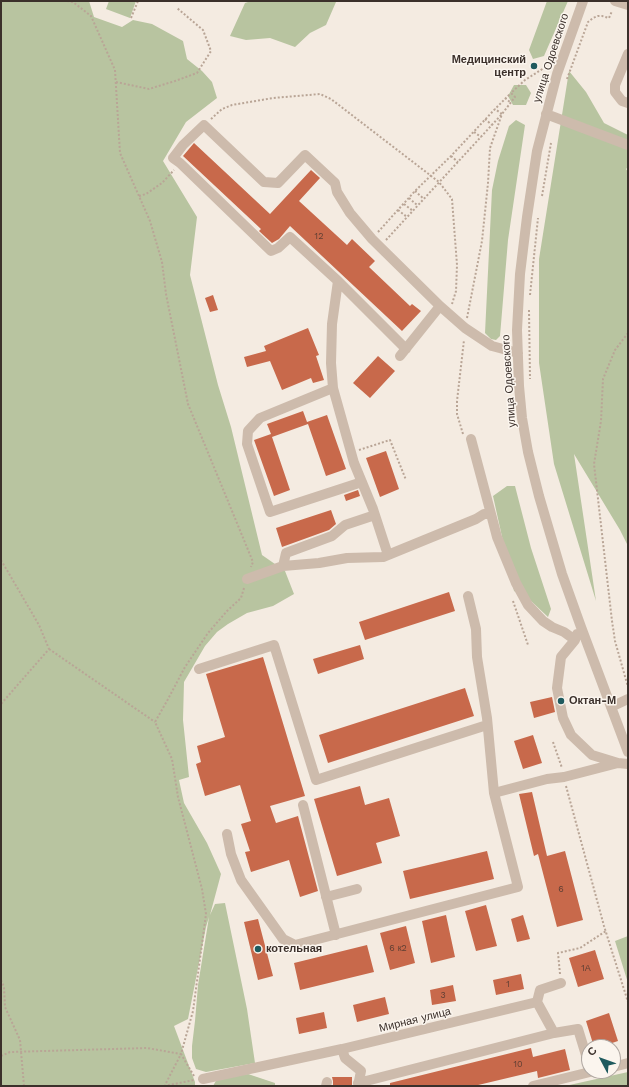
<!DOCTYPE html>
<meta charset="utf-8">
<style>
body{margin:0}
#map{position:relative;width:629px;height:1087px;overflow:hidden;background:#f4ebe1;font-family:"Work Sans",sans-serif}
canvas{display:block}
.frame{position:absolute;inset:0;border:2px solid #3b302b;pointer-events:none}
.north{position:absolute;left:581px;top:1039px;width:40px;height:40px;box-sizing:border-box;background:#fbf5ee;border:1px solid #aea6a0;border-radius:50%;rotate:311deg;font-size:11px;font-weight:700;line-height:16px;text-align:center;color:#3b302b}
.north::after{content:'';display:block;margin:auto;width:14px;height:18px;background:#1f5a5e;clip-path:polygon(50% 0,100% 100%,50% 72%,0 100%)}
</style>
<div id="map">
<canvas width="629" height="1087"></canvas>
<div class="frame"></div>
<div class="north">С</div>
</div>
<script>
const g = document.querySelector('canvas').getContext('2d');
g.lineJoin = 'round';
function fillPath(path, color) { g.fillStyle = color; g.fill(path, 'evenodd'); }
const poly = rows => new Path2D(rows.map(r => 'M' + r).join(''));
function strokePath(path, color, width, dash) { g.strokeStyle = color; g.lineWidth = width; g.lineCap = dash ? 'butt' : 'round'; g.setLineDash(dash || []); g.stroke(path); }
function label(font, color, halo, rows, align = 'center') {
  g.font = font + ' "Work Sans",sans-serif'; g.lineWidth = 3; g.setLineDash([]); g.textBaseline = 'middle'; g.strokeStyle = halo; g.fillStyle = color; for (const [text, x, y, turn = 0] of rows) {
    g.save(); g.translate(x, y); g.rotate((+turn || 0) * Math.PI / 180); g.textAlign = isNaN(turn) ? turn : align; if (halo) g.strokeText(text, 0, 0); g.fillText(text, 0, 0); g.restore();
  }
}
const green = poly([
 [1,1,89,1,94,17,122,27,133,20,152,24,183,41,187,59,202,71,212,82,217,98,186,122,163,161,197,217,190,275,218,385,231,427,262,555,285,571,294,594,273,606,247,613,228,624,217,632,205,646,184,682,183,720,189,777,179,780,184,803,207,843,221,874,210,915,215,904,225,903,247,1009,255,1063,206,1072,196,1069,192,1058,192,1046,195,1021,198,985,209,917,206,927,188,1019,174,1026,195,1082,195,1086,1,1086],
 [109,1,136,1,130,18,106,9],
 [251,1,335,1,336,2,326,25,310,33,295,47,270,38,246,40,230,36,245,3],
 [547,1,568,1,544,56,533,59,529,50],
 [569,71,586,92,604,123,628,135,628,167,626,169,628,172,628,546,620,530,574,454,596,601,554,464,539,363,539,259],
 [514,85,526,85,531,93,526,105,513,105,508,96],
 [516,120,525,125,508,240,500,336,496,340,491,339,485,333,492,190,498,161,509,126],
 [507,486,515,486,531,548,551,609,548,617,530,600,514,591,493,496],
 [628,936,628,983,615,941],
 [628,1072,628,1086,565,1086],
 [248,1074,275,1083,275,1086,213,1086,217,1079]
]);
const building = poly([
 [194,143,270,214,311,170,320,178,299,201,347,245,352,239,375,261,369,267,410,306,412,304,421,311,402,331,290,226,279,239,272,243,259,231,261,229,183,156],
 [213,295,218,310,210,312,205,298],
 [308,328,319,355,316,356,324,380,313,383,311,378,282,390,270,361,247,367,244,357,266,351,264,346],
 [378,356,395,371,370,398,353,383],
 [303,411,307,422,327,415,346,469,326,476,308,424,272,437,290,490,274,496,254,440,271,434,267,424],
 [386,451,399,489,380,497,366,458],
 [358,490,360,496,346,501,344,495],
 [331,510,336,524,329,530,282,547,276,528],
 [449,592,455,611,365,640,359,622],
 [360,645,364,659,318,674,313,659],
 [263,657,305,796,270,806,276,823,298,816,318,891,300,897,289,860,251,872,245,852,250,851,241,824,251,821,240,785,205,796,196,764,201,762,197,746,225,737,206,674],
 [465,688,474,716,328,763,319,735],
 [552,697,555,712,534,718,530,702],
 [533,735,542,763,523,769,514,741],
 [360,786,365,805,389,798,400,836,376,843,382,863,337,876,314,799],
 [532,792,547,856,565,851,583,920,557,927,538,854,534,856,519,794],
 [487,851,494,879,410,899,403,871],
 [486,905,497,946,476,951,465,911],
 [446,915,455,957,431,963,422,921],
 [523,915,530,939,517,942,511,919],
 [258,919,273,976,258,980,244,922],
 [406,926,415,963,390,970,380,933],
 [367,945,374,972,300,990,294,963],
 [595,950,604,979,578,987,569,958],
 [521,974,524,989,496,995,493,980],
 [453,985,456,1001,432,1005,430,990],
 [385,997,389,1014,357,1022,353,1005],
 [324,1012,327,1028,299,1034,296,1018],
 [609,1013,618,1041,600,1047,594,1047,586,1021],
 [531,1048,533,1057,565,1049,570,1070,538,1078,537,1071,474,1086,390,1086,390,1083],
 [332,1077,352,1077,352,1086,333,1086,333,1081]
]);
const path = poly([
 [67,1,73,2,91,16,115,70,120,153,150,221,162,262,166,294,188,404,253,562,251,567],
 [131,18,138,1],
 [567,79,588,22,593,18,598,16,602,16,609,18,612,11],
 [116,82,149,89,175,81,197,73,211,51,203,30,177,8],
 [505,98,511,103],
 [211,119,222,109,232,105,273,98,320,94,331,99,344,109,439,182,452,199,457,265,456,291,452,304],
 [485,119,492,125],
 [474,132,481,137],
 [451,156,458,162],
 [415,191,424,199],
 [139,196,146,194,162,183,174,170],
 [542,196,551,143],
 [409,198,417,205],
 [404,204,413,211],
 [398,210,407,217],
 [378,232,415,191,451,156,495,109,511,93],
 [386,240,502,114,515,97,511,93,525,80,544,68,566,13],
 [530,295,538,218],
 [529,310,530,379],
 [467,318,482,241,488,183,490,148,502,114,495,109],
 [628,333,615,350,603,379,601,421,594,464,612,621,615,641,628,687],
 [463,434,457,414,457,401,464,340],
 [359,450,390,440,406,480],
 [1,560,39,625,49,649,1,704],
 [513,601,528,645],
 [49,649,155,722],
 [553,742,562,768],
 [566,786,604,926,628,1002],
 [560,974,558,953,580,948,606,931],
 [1,980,4,987,5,1007,20,1040,24,1086],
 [1,1056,10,1052,147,1048,181,1054,165,1085],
 [194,1076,181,1054,193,1011,206,914,202,889,178,797,172,759,155,722,167,701,185,667,208,633,227,611,241,598,244,588],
 [164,1086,194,1080]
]);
const minor = poly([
 [583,1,557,74,537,151,527,217,520,274,517,330,519,386,522,418,528,452,539,496,562,574,581,627,628,752],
 [615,1,628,5],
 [628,54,615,85,615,92,622,101,628,103],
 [546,114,628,145],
 [338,281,332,324,331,363,333,388,354,463,373,509,388,555],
 [406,349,338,281,290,237,278,248,271,251,180,163,173,158,183,145,204,125,264,182,278,183,305,155,335,183,337,192,350,213,372,239,440,306,465,328,492,346,518,353],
 [400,356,440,306],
 [333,388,260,418,248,431,247,444,270,512,362,482],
 [471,439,491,514],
 [283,566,286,553,332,536,345,525,375,515],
 [247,579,283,566,319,563,347,558,383,557,476,519,484,514,491,514,497,537,516,583,528,605,543,621,552,627,564,632,575,640],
 [468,596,476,629,477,657,487,718,494,793,547,779,564,777,618,763,628,764],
 [577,634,575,640,561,657,557,688,563,718,571,735,592,755,618,763],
 [199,669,274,645,316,780,487,725],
 [611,707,628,699],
 [303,805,336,935],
 [227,834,231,854,241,880,283,939,295,945,518,887,494,793],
 [326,897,357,889],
 [537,1002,540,990,561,983],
 [342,1049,345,1058,361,1071,358,1086],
 [613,1067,628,1063],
 [203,1079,342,1049,537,1002,554,1033,578,1029,589,1065],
 [358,1083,554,1033],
 [326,1086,327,1082],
 [533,1086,594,1071]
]);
const markers = [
 [534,66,4,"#1f5a5e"],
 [561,701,4,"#1f5a5e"],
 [258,949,4,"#1f5a5e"]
];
const numberNames = [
 ["12",319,236],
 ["6",561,889],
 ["6 к2",398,948],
 ["1А",586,968],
 ["1",508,984],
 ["3",443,995],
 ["10",518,1064]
];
const streetNames = [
 ["улица Одоевского",551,58,-72],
 ["улица Одоевского",509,381,-94],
 ["Мирная улица",415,1020,-14]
];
const poiNames = [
 ["Медицинский",526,60,"right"],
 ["центр",526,73,"right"],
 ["Октан-М",569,701],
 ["котельная",266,949]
];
fillPath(green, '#b8c4a0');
fillPath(building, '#c8694b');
strokePath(path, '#b9a596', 2, [2, 2]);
strokePath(minor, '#cdbbac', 10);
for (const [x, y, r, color] of markers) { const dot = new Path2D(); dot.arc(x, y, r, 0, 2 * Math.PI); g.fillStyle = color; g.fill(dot); strokePath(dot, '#fbf5ee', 1.5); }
label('9px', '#5e3e33', null, numberNames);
label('11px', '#3b302b', '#fbf5ee', streetNames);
label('bold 11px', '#3b302b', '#fbf5ee', poiNames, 'left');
</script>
